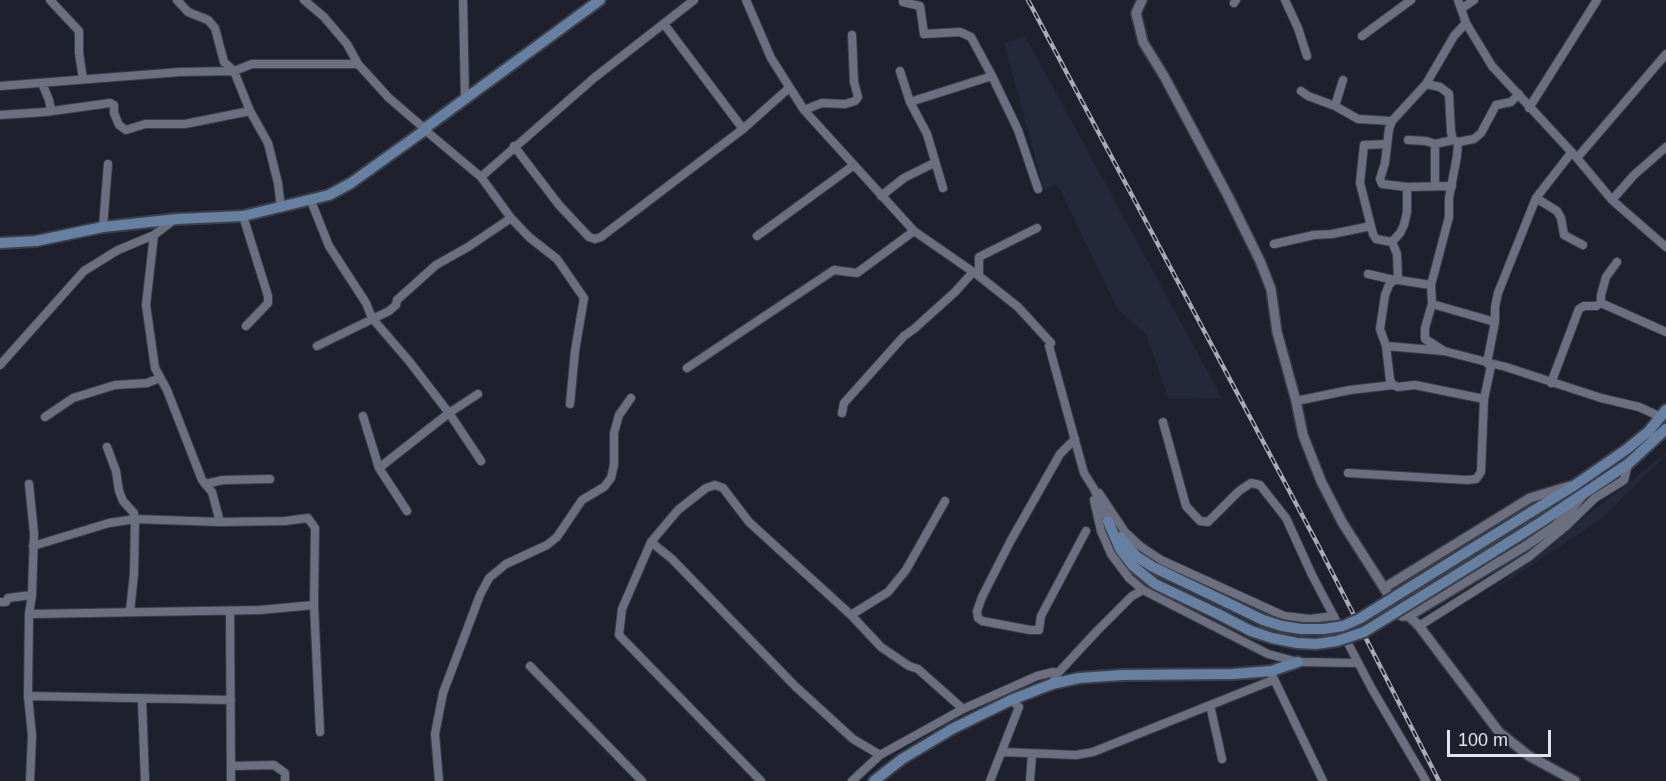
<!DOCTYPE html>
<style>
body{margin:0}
#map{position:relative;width:1666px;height:781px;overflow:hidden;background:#1e212d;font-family:Arial,sans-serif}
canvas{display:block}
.scale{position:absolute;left:1447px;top:730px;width:104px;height:27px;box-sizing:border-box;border:3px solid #e2e4ed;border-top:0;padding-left:8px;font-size:18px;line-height:21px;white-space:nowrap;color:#e2e4ed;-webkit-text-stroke:4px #1e212d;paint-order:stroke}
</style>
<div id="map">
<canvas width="1666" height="781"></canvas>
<div class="scale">100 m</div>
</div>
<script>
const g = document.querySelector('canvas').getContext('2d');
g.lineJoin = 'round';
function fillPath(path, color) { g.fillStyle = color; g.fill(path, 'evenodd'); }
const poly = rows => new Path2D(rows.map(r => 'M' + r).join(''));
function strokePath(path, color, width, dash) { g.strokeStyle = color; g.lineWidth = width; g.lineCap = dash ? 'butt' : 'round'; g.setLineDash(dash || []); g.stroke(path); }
const built = poly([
 [1025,36,1222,398,1169,399,1146,334,1118,310,1058,185,1044,190,1004,43],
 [1666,453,1666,455,1601,519,1476,602]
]);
const minor = poly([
 [50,0,79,31,79,53,83,79],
 [177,0,188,12,208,20,215,28,224,62,234,71,250,111,268,143,278,183,281,208],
 [304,0,324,17,347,44,358,64,389,98,425,129],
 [463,0,465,99],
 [746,0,771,58,804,110,914,231,979,276,1018,307,1051,343,1049,346,1084,473,1094,489,1108,521],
 [903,0,903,2,920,6,924,34,960,32,971,37,992,76,1018,130,1038,189],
 [1285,0,1298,28,1307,56],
 [1458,0,1466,23,1492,66,1577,158,1612,200,1666,247],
 [1234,3,1236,0],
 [1461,9,1474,0],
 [664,24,743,129],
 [1362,36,1411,0],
 [900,71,910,102,927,134,943,188],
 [1343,80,1335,106,1358,119,1392,121],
 [42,83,49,100,51,111],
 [1426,84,1440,87,1449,94,1451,132,1453,140,1458,142],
 [0,86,180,72,234,71,252,64,358,64],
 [1301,91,1308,96,1335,106],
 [910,102,992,76],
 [1529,108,1597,0],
 [804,110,822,103,845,104,855,101,858,97,854,82,852,35],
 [0,115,45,112,110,103,114,105,114,113,119,125,126,130,145,124,185,124,250,111],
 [425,130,481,177,511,218,529,237,557,259,584,298,575,351,570,404],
 [1408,140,1426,141,1435,144],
 [1387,144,1364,145,1360,183,1373,234,1376,239,1392,242,1397,254,1398,280],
 [514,146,559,205,589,237,595,239,601,237,743,129,789,88],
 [1577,158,1666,54],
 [481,177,594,78,694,0],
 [1435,186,1435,144,1453,140],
 [1452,186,1407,187,1382,184,1380,179,1385,163,1389,129,1392,121,1426,84,1454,36,1466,23],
 [881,196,904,178,934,163],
 [1536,198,1557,211,1561,218,1564,235,1583,245],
 [1612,200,1634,175,1666,147],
 [311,201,329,246,366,303,372,318,409,361,449,413,481,461],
 [243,216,268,296,268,303,246,326],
 [103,227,108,164],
 [154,235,146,305,155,368,167,390,202,480,212,492,220,522],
 [757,236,854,165],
 [1392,242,1400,233,1404,225,1407,212,1407,187],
 [1274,244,1314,235,1332,234,1371,226],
 [1617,262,1606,277,1601,295,1601,303,1666,332],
 [1368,274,1394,280],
 [979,276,979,257,1037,228],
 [1431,285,1398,280,1394,280,1389,285,1385,295,1380,329,1386,346,1390,380,1393,385,1398,387,1415,385,1484,399],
 [1432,304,1495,322],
 [317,346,389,311,396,305,397,300,436,265,468,247,511,218],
 [1386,346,1444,351,1506,367,1601,398,1639,407,1661,417],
 [1444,351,1425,339,1425,328,1432,304,1431,285,1449,217,1449,198,1457,156,1458,142,1474,139,1481,133,1496,105,1511,102,1519,94],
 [0,365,84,271,118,250,154,235,175,219],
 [687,368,834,270,857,273,914,231],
 [1551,383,1579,309,1584,306,1596,306,1601,303],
 [1296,401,1350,390,1393,385],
 [842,413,844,403,904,336,914,329,955,292,973,272],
 [363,416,379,468,407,511],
 [45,417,73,398,115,385,147,383,160,378],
 [1163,422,1186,506,1200,521,1208,522,1239,491,1251,483,1260,485,1286,518,1312,575,1372,689,1426,781],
 [1075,439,1060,454,1010,542,982,597,977,611,978,618,982,621,1030,630,1039,630,1041,616,1086,531],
 [107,447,116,471,119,491,123,501,134,513,135,519,134,574,130,611],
 [379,468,449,413,478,394],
 [1348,473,1467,480,1476,479,1481,472,1484,399,1491,366,1487,363,1495,322,1495,307,1498,293,1536,198,1571,153],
 [29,484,34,533,32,595,29,614,28,696,32,735,30,781],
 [205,484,223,480,270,479],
 [1099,493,1125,532,1140,546,1161,560,1284,616,1310,619,1334,616],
 [1094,500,1101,531,1111,554,1129,578,1143,590,1268,654,1298,662,1358,663],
 [651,542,672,559,795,686,853,739,880,755],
 [33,546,109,523,135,519,220,522,285,521,308,518,315,528,314,605,320,732],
 [0,602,6,602,8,598,32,595],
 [230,611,231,781],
 [29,614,260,610,314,605],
 [851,615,888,592,906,570,945,501],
 [1419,626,1530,556,1565,527,1595,498,1624,480,1628,464],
 [530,666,642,781],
 [1058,673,1097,631,1132,596,1143,590],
 [1272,675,1323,781],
 [28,696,231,700],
 [142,700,145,781],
 [1210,705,1222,759],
 [1003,752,1076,755,1093,752,1273,680],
 [231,766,274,765,285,773,285,781],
 [439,781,435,734,443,693,480,595,489,578,506,564,547,545,557,537,582,500,604,487,611,478,614,465,614,433,619,415,631,398],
 [761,781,619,635,622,609,651,542,678,510,706,488,715,485,723,488,749,522,851,615,881,647,909,666,918,669,963,709],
 [852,781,880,755,963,709,1037,676,1053,672,1058,673,1052,684],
 [990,781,1019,707,1011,700],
 [1030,781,1032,754]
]);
const tertiary = poly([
 [1142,0,1136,13,1143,42,1164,76,1228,196,1260,261,1271,289,1277,332,1296,401,1303,435,1321,481,1342,522,1402,616,1409,616,1419,626,1499,732,1529,756,1575,781],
 [1384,588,1530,498,1570,486],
 [1409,616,1527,545,1555,526,1570,511,1581,497]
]);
const secondary = poly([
 [0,243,36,241,103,227,177,219,243,216,329,195,351,183,425,130,428,126,600,0],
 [1108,521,1120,549,1133,566,1155,584,1218,614],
 [1120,537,1136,556,1153,567,1226,602],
 [1473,548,1575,485,1627,449,1649,431,1666,410],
 [1482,559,1541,522,1628,464,1666,429],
 [874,781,902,759,952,729,1011,700,1052,684,1079,678,1122,675,1233,674,1271,671,1298,662]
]);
const rail = poly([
 [1028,0,1317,543,1439,781]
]);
const secondaryBridge = poly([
 [1226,602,1263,620,1282,626,1301,629,1324,629,1343,626,1359,619,1473,548],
 [1218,614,1251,631,1272,638,1297,643,1316,644,1337,641,1364,632,1482,559]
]);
fillPath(built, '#24283a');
strokePath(minor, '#3c3e49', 10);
strokePath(tertiary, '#3c3e49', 12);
strokePath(secondary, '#3c3e49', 14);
strokePath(minor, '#6c6f7f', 8);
strokePath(tertiary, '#6c6f7f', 9);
strokePath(secondary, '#677fa0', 10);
strokePath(rail, '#a9abb5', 4.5);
strokePath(rail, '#1e212d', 2, [7]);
strokePath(secondaryBridge, '#3c3e49', 14, []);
strokePath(secondaryBridge, '#677fa0', 10);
</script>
